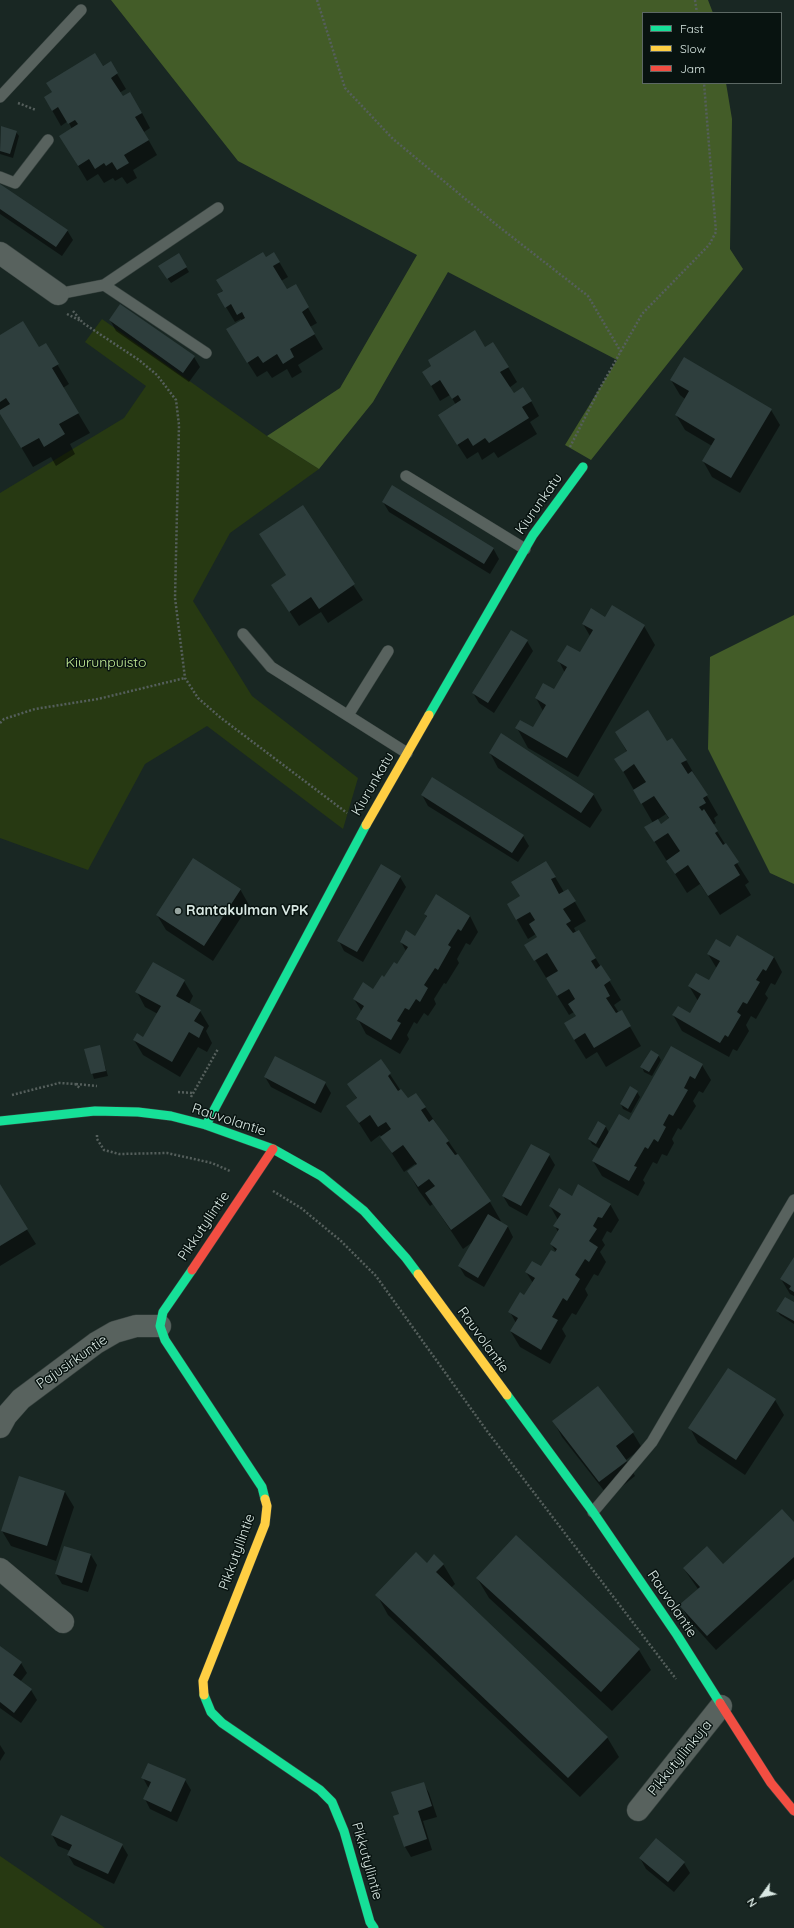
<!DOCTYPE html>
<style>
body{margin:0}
#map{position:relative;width:794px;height:1928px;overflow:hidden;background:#192723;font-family:Quicksand,sans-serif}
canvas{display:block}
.legend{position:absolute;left:642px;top:12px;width:140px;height:72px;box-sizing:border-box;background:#081310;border:1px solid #5c6864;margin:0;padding:5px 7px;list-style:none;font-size:12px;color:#d9e8e3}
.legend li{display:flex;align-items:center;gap:8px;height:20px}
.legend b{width:20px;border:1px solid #5c6864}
.north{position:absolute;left:742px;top:1876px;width:40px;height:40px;-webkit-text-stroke:3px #081310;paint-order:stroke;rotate:237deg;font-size:11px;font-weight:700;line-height:16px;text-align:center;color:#d9e8e3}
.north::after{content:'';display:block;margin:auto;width:14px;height:18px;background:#d9e8e3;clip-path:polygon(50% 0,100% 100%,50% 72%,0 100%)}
</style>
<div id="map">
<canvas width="794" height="1928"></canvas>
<ul class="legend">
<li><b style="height:5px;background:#16e098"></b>Fast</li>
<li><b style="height:5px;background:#ffcf43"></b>Slow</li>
<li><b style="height:5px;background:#f24e42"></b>Jam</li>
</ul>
<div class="north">N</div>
</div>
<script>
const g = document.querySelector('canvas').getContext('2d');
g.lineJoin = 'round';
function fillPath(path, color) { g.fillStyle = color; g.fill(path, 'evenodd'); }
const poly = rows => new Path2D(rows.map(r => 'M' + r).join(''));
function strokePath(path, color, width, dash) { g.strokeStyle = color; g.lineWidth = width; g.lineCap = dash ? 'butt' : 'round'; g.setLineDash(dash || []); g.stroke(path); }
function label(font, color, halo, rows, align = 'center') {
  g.font = font + ' Quicksand,sans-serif'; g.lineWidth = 3; g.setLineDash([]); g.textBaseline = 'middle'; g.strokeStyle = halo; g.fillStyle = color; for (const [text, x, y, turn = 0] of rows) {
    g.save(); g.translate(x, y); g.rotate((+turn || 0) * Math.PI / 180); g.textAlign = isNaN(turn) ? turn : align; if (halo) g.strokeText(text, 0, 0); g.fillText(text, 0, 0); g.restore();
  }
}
const green = poly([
 [102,319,267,436,319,469,230,533,193,601,252,696,358,778,343,829,207,726,145,764,88,870,0,838,0,493,124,418,146,386,85,342],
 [0,1856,105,1928,0,1928]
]);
const forest = poly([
 [111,0,708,0,713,13,643,13,643,83,726,83,732,119,730,249,743,269,591,460,565,445,617,360,448,272,373,402,319,469,267,436,340,388,417,255,238,161],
 [794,615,794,884,770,873,708,749,710,657]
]);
const shadow = poly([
 [110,62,126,89,119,93,142,113,150,128,144,132,157,155,133,170,137,178,127,184,122,177,115,181,113,178,104,183,98,174,87,181,69,151,72,129,68,121,61,126,45,98],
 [1,127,16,132,19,136,13,158,0,154],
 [0,185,67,230,73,240,62,256,0,214],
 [274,253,288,277,281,281,287,291,295,286,317,323,310,327,323,349,298,365,302,372,292,378,287,369,272,378,267,371,257,377,236,344,242,321,241,319,235,322,218,294],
 [179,255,189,272,171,283,159,267],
 [110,320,194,357,200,367,189,382,116,331],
 [0,336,38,349,45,344,69,384,63,388,90,433,70,444,75,454,56,466,51,457,33,467,0,412],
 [485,349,508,367,517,382,509,388,513,395,531,401,539,416,530,422,537,434,498,458,494,452,482,460,478,452,467,459,448,430,456,405,450,395,440,401,423,372],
 [671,380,771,410,780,425,740,493,712,477,703,461,712,446,685,430,676,415,685,399,680,395],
 [383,502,493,548,499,559,490,574,389,512],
 [302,507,363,600,328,623,321,612,299,626,273,586,287,576,260,535],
 [605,618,644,626,655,645,578,777,528,748,517,728,533,729,543,711,536,698,555,691,565,673,559,661,580,654,590,636,583,624],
 [527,641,533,651,494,713,479,703,473,693],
 [616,732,667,742,686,760,718,815,714,818,716,823,713,825,749,882,745,885,751,895,720,915,700,884,687,893,646,828,653,823,616,759,627,752],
 [666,814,669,819,660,825,657,820],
 [490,753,593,794,602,810,590,828,498,768],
 [422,795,523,836,529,846,518,862,428,806],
 [400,877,406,887,363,962,344,951,339,941],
 [555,877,564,892,568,890,586,921,574,928,576,932,579,931,621,1000,614,1005,619,1013,621,1011,641,1046,606,1067,597,1052,586,1059,576,1043,565,1024,577,1017,574,1012,569,1015,526,945,538,937,536,934,528,939,508,904,521,897,512,882],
 [240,889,249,905,213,961,166,930,157,915],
 [425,914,470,916,478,932,470,945,466,943,457,959,459,963,446,984,444,983,434,999,436,1004,428,1016,424,1013,417,1024,414,1022,407,1035,409,1039,400,1054,366,1034,358,1019,362,1012,354,999,373,990,397,965,406,951,401,942,415,937,427,918],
 [730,948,774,957,782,972,775,985,771,983,765,994,768,998,756,1019,751,1016,746,1025,749,1031,737,1051,733,1049,729,1057,682,1031,673,1015,690,1014,698,1001,689,986,710,981,717,969,708,954],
 [184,981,193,996,189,1004,200,1011,209,1026,206,1031,212,1043,207,1052,198,1047,180,1077,143,1055,134,1040,144,1038,158,1014,145,1007,137,992],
 [99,1046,108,1076,94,1079,85,1049],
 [658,1055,661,1060,652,1076,644,1072,642,1067],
 [381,1061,407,1100,425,1107,490,1202,501,1221,500,1222,508,1227,513,1237,484,1287,465,1276,459,1266,474,1241,463,1249,433,1204,430,1206,419,1191,408,1171,416,1165,415,1164,404,1172,380,1135,371,1142,348,1106,357,1099,349,1084],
 [702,1065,711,1080,703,1093,699,1091,693,1101,696,1106,681,1130,678,1128,672,1139,674,1143,667,1156,662,1154,657,1164,653,1162,643,1180,645,1183,638,1196,602,1176,593,1161,600,1149,592,1144,589,1139,599,1123,606,1127,609,1133,629,1121],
 [265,1077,325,1083,331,1093,321,1113,271,1087],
 [630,1088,637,1092,640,1097,631,1113,623,1109,621,1104],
 [549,1155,555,1165,527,1216,509,1206,503,1196],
 [0,1187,36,1244,0,1266],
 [572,1197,610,1204,619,1220,611,1233,607,1231,602,1240,605,1245,600,1252,606,1262,598,1276,594,1274,585,1289,588,1295,576,1315,572,1313,562,1329,566,1336,550,1364,520,1347,511,1332,516,1323,510,1312,525,1296,533,1283,526,1272,541,1268,557,1254,551,1244,558,1232,555,1226,558,1220,550,1206],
 [794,1259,794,1296,790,1294,781,1279],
 [794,1304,794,1324,780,1315,777,1311],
 [598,1388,633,1433,642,1448,626,1460,635,1476,609,1497,562,1437,554,1422],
 [775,1400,784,1415,745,1475,698,1443,690,1428],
 [19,1477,65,1492,74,1507,56,1561,11,1546,2,1531],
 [794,1523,794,1579,716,1650,689,1620,681,1605,698,1589,684,1569,723,1565],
 [516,1537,639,1650,651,1670,612,1711,489,1598,477,1578],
 [65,1547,91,1555,97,1565,88,1592,62,1584,56,1574],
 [427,1564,443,1564,455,1584,451,1588,607,1737,619,1757,580,1797,388,1615,377,1595],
 [0,1647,21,1663,27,1673,20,1682,31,1690,37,1700,21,1723,0,1708],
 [0,1745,5,1753,0,1761],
 [143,1778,185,1780,191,1790,177,1822,150,1809,145,1799,149,1789],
 [423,1783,429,1793,437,1817,423,1821,432,1850,411,1857,405,1847,400,1815],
 [52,1835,122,1845,128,1855,114,1884,74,1865,68,1855,70,1851,58,1846],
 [640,1858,684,1863,690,1873,674,1892,646,1869]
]);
const building = poly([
 [95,53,103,66,111,61,118,73,111,78,123,96,130,92,142,113,135,117,149,140,124,155,129,163,117,170,112,162,106,166,104,163,95,169,89,159,78,166,59,136,78,124,75,120,68,124,58,107,52,111,44,97,52,92,46,83],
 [1,126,17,131,10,154,0,151],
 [0,184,68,230,56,247,0,209],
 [263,252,266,257,274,252,280,262,273,266,287,289,296,284,309,307,302,312,315,334,290,349,294,357,283,364,277,354,263,363,258,356,247,363,226,329,245,318,242,312,237,315,231,304,225,308,217,294,223,291,216,280],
 [179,253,187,267,167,279,158,266],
 [120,304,195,356,183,373,109,320],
 [23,321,39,347,46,343,59,364,52,368,79,413,59,424,65,434,44,447,39,438,21,448,0,414,0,410,10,404,6,398,0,402,0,335],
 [475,330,485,347,493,342,509,367,500,372,514,393,523,387,532,401,522,407,529,418,489,443,485,438,473,446,468,438,457,445,438,415,461,400,458,395,452,399,440,380,431,386,422,372,431,366,428,360],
 [684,357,772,409,731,478,702,461,715,439,675,415,689,391,670,380],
 [392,485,494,548,484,564,382,502],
 [303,505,355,584,319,609,311,597,289,612,271,585,286,575,259,534],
 [612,605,645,625,567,758,515,728,520,720,533,727,546,705,535,698,543,683,554,689,567,667,557,661,567,645,580,652,593,630,582,624,591,608,605,617],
 [511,630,528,640,488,703,472,693],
 [648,710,667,741,672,738,687,760,681,763,688,774,692,771,708,795,703,798,706,803,699,807,702,811,704,809,718,831,715,833,723,845,726,843,739,862,734,865,740,875,708,896,688,865,675,874,666,861,680,851,668,833,654,842,644,827,658,819,661,824,669,818,654,796,641,804,633,790,646,782,634,764,623,772,614,759,627,751,615,732],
 [501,733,594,794,581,813,489,753],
 [432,777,524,835,512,853,421,795],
 [193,858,241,889,204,946,156,915],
 [546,861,556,877,551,879,559,894,568,889,576,901,563,909,571,921,566,924,573,933,579,930,596,958,591,961,596,969,601,965,611,980,604,985,610,996,606,998,616,1013,622,1010,631,1026,594,1048,585,1033,574,1040,564,1023,576,1016,568,1004,575,999,569,989,557,996,546,978,558,971,547,953,534,961,524,945,537,937,529,924,535,920,530,912,516,920,507,904,520,896,511,882],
 [381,864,401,876,357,952,337,941],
 [436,894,470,916,461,931,458,929,448,945,451,947,438,970,435,968,424,985,428,988,420,1002,416,999,409,1010,405,1008,397,1021,401,1023,391,1040,356,1019,364,1006,353,999,363,982,373,989,382,975,384,977,394,962,397,964,408,947,400,942,406,930,415,936,427,916,424,914],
 [737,935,774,957,766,971,763,969,756,980,760,982,747,1004,743,1002,737,1012,741,1015,728,1037,725,1035,720,1043,672,1015,678,1006,690,1013,701,994,688,986,696,973,709,980,720,961,707,954,716,939,730,947],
 [153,962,185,980,176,996,201,1010,194,1021,204,1027,199,1038,189,1032,172,1062,133,1040,137,1033,143,1037,161,1006,135,992],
 [100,1045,106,1071,91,1074,84,1049],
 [671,1046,703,1064,695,1079,690,1076,684,1088,688,1090,673,1116,669,1114,663,1125,666,1127,658,1142,654,1139,648,1149,645,1147,634,1166,637,1167,629,1181,592,1161,619,1114,629,1120],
 [651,1050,659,1055,649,1072,640,1067],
 [275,1056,326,1082,315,1104,264,1077],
 [381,1059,391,1073,388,1076,398,1091,401,1089,408,1098,416,1093,426,1107,421,1110,429,1122,433,1119,449,1141,446,1143,455,1155,458,1154,491,1201,451,1230,425,1193,435,1186,429,1179,418,1187,407,1171,417,1164,403,1145,392,1153,380,1137,391,1129,386,1122,378,1127,370,1115,359,1123,346,1106,357,1098,347,1084],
 [630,1086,638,1091,628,1109,620,1104],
 [598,1121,606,1126,596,1144,588,1139],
 [531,1144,550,1154,521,1206,502,1196],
 [0,1184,28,1229,0,1246],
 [578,1184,611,1204,602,1218,598,1217,593,1226,597,1229,589,1241,598,1247,589,1262,585,1259,575,1275,580,1279,567,1301,563,1298,552,1317,558,1320,541,1350,510,1331,518,1318,508,1312,520,1292,524,1295,535,1278,525,1272,532,1261,541,1266,551,1250,555,1252,557,1249,550,1244,559,1229,553,1226,561,1214,549,1206,559,1188,572,1196],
 [488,1214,508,1226,478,1278,458,1266],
 [794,1257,794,1292,789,1289,791,1286,780,1279],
 [785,1297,794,1302,794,1321,776,1311],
 [728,1368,776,1399,736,1460,688,1428],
 [598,1386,634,1432,616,1446,627,1461,599,1482,552,1421],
 [19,1476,65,1491,47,1546,1,1531],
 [782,1509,794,1522,794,1557,707,1636,679,1605,700,1587,683,1568,707,1546,723,1564],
 [516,1535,640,1649,601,1692,476,1578],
 [64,1546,91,1554,82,1583,55,1574],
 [416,1552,427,1563,434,1554,444,1564,436,1572,608,1737,568,1778,375,1595],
 [0,1646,22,1662,13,1675,32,1689,14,1713,0,1702],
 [148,1763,186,1779,171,1812,143,1799,151,1782,141,1778],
 [424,1782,432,1806,418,1811,427,1839,404,1847,393,1816,399,1814,391,1792],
 [61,1815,123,1844,108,1874,67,1855,72,1845,51,1835],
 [656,1838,685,1862,668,1882,639,1858]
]);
const path = poly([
 [317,0,345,88,393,139,498,226,588,296,621,352],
 [695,0,697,13],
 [18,103,36,110],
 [73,311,83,323,139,360,157,375,176,400,179,425,175,598,185,678,198,698,221,718,347,813],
 [67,314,81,321],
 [570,447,599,390,642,314,709,245,716,232,704,83],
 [0,723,4,719,35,709,98,699,185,678],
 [76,1084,97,1086],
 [178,1092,193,1093],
 [12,1095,59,1083,75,1084,80,1088],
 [191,1097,218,1049],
 [97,1135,97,1139,104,1150,119,1154,167,1153,212,1163,230,1171],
 [273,1191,301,1208,341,1241,376,1276,487,1431,676,1679]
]);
const lane = poly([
 [0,97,81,10],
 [0,177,15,183,48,140],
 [104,285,206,353],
 [58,294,104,285,218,208],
 [406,476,525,549],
 [243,634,271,667,407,753],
 [348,715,388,651],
 [593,1512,652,1442,794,1200]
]);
const street = poly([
 [0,253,58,294],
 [0,1427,6,1416,21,1399,96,1343,115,1332,136,1326,160,1326],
 [0,1569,63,1622],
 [638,1810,721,1706]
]);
const fast = poly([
 [429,715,533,535,583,467],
 [0,1121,95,1111,138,1112,171,1116,206,1125,273,1149,321,1176,364,1211,406,1258,418,1274],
 [206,1125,366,825],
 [192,1270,163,1312,160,1326,165,1340,262,1487,265,1499],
 [507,1395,593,1512,677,1635,720,1703],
 [204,1695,211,1712,222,1723,320,1790,332,1802,344,1831,370,1922,374,1928]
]);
const slow = poly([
 [366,825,429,715],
 [418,1274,507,1395],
 [204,1695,203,1681,265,1524,267,1506,265,1499]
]);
const jam = poly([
 [192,1270,273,1149],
 [720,1703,771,1783,794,1811]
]);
const markers = [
 [178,911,4,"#96a4a0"]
];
const streetNames = [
 ["Kiurunkatu",539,504,-55],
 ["Kiurunkatu",373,784,-60],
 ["Rauvolantie",229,1120,18],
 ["Pikkutyllintie",204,1226,-56],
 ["Rauvolantie",483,1340,54],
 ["Pajusirkuntie",72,1362,-35],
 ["Pikkutyllintie",237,1552,-70],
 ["Rauvolantie",672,1604,56],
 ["Pikkutyllinkuja",680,1758,-51],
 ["Pikkutyllintie",367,1861,74]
];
const parkNames = [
 ["Kiurunpuisto",106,663]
];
const poiNames = [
 ["Rantakulman VPK",186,911]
];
fillPath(green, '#273912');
fillPath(forest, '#435c28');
fillPath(shadow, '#0007');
fillPath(building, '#2e3e3d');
strokePath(lane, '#37423f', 12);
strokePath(street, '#37423f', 23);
strokePath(fast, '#37423f', 10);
strokePath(slow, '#37423f', 10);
strokePath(jam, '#37423f', 10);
strokePath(path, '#555f5c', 2.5, [2, 2]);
strokePath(lane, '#58625e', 11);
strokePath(street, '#58625e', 22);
strokePath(fast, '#16e098', 9);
strokePath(slow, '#ffcf43', 9);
strokePath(jam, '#f24e42', 9);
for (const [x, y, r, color] of markers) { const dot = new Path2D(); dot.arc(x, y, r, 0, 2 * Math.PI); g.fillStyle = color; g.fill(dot); strokePath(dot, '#081310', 1.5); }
label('14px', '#d9e8e3', '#081310', streetNames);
label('14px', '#c6f098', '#081310', parkNames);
label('bold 14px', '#d9e8e3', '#081310', poiNames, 'left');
</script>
